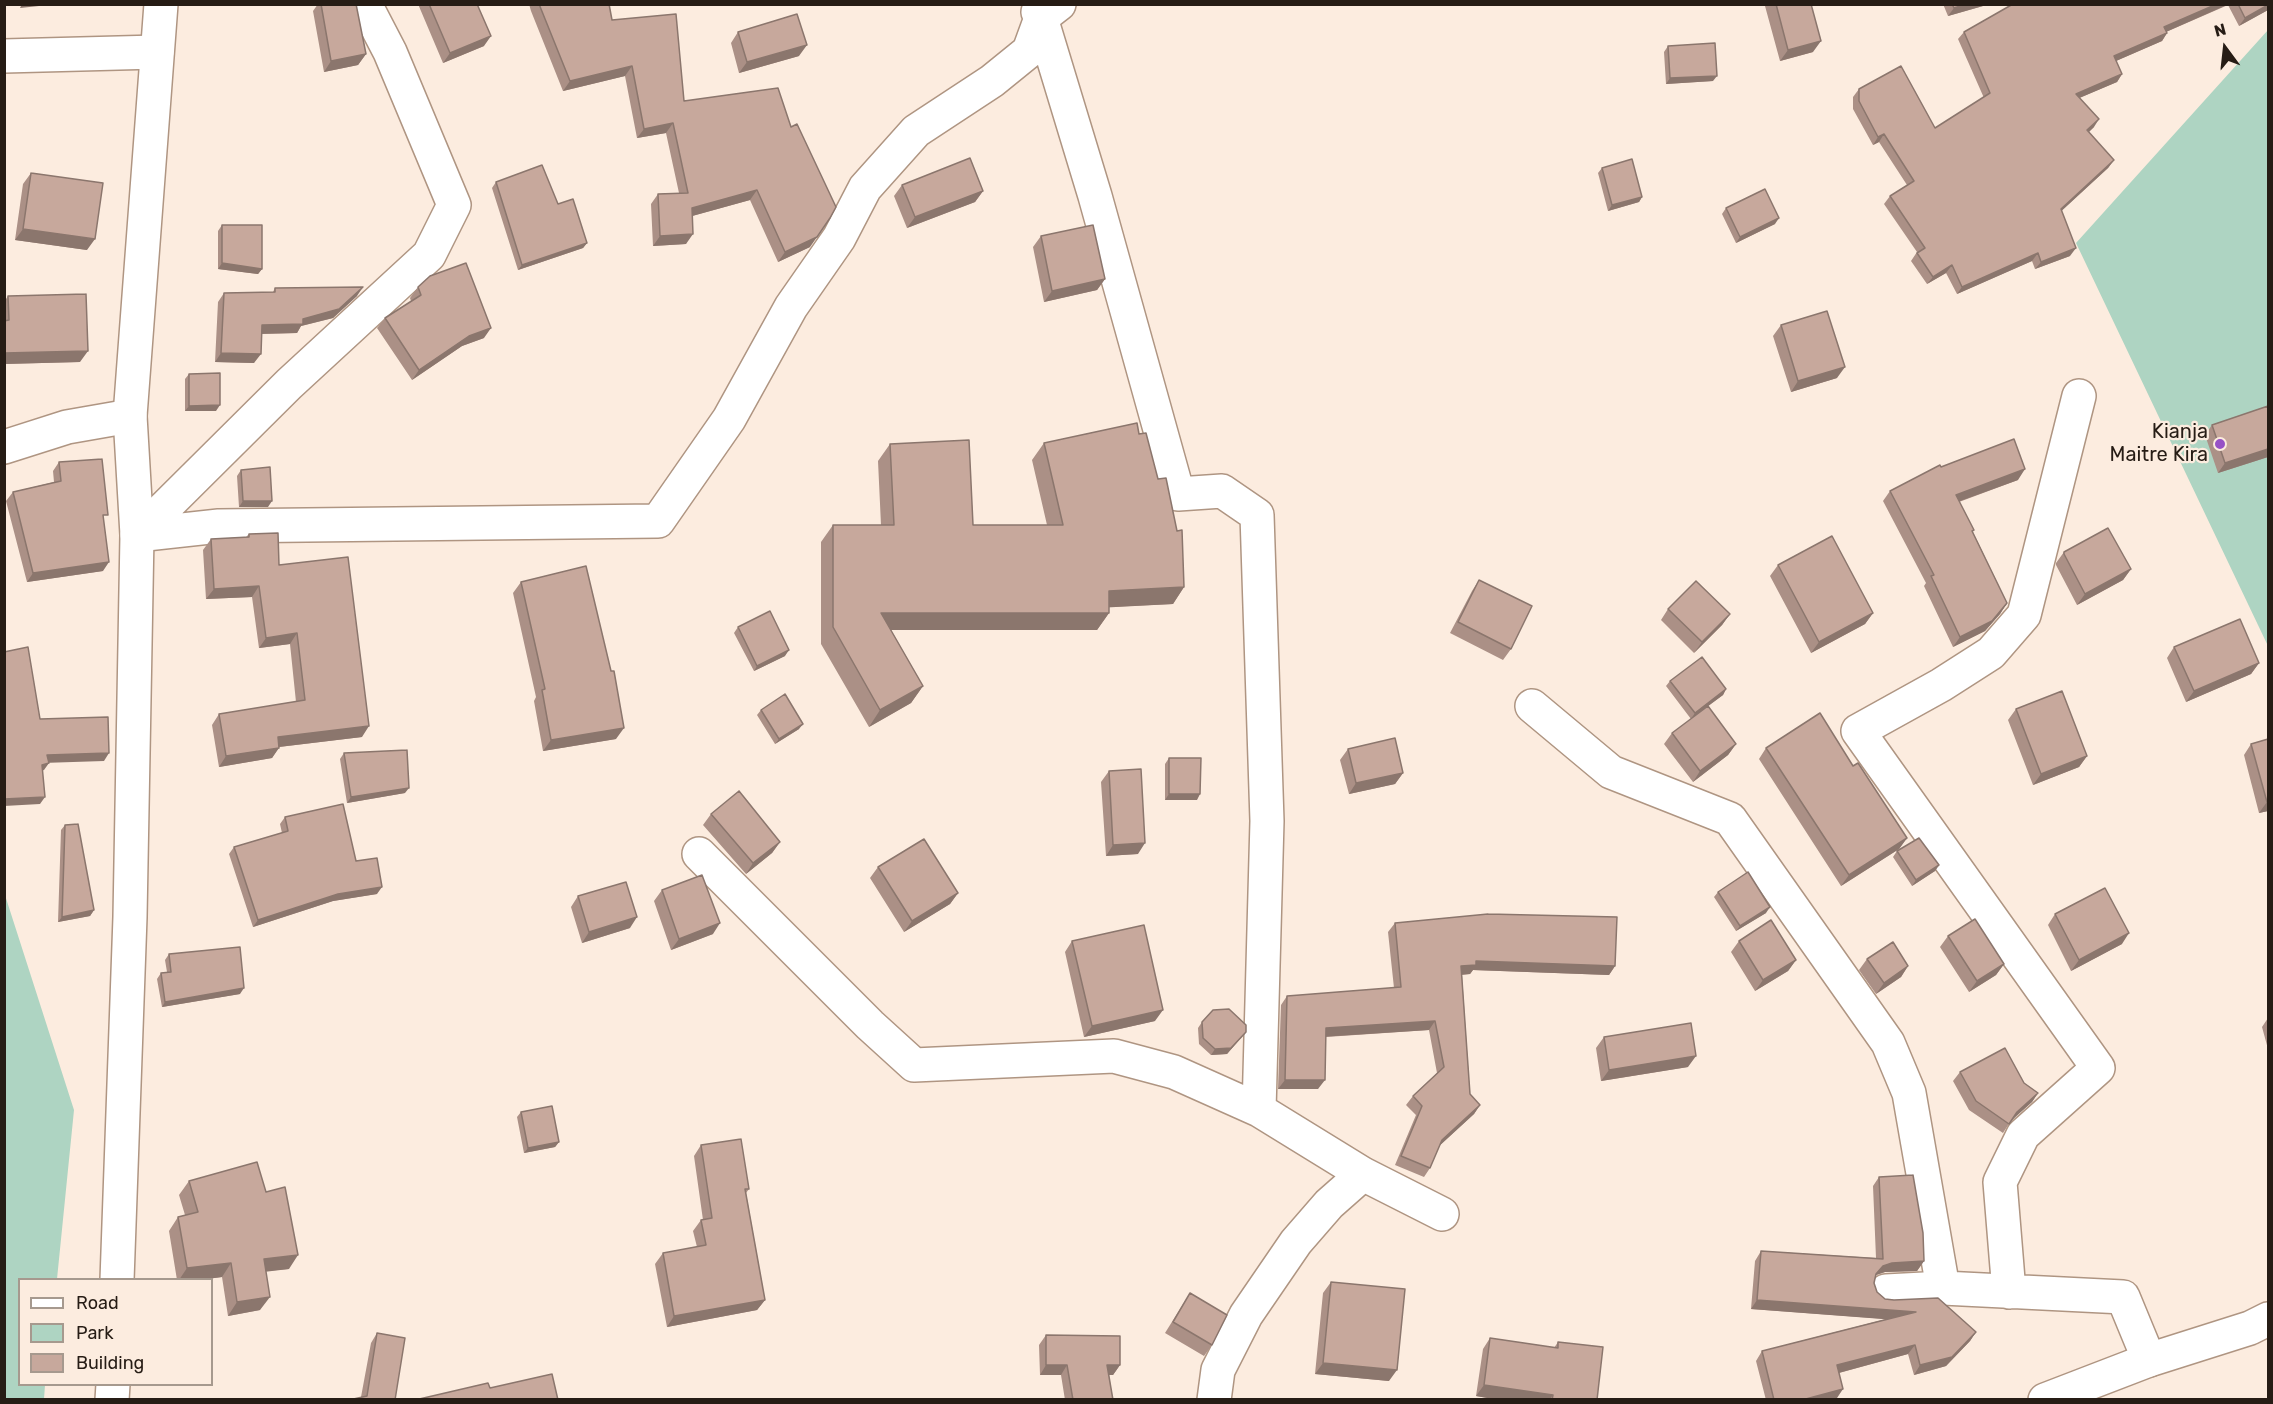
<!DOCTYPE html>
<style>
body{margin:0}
#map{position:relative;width:2273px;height:1404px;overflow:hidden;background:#fcecdf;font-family:Rubik,sans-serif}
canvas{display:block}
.frame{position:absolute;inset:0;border:6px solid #261c15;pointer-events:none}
.legend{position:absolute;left:18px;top:1278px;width:195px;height:108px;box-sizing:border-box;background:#fcecdf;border:2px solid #a6998e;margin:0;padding:8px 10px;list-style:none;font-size:18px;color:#261c15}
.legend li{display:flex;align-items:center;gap:12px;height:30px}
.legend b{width:30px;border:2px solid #a6998e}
.north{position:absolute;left:2195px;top:18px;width:60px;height:60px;-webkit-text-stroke:4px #fcecdf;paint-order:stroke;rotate:345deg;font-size:16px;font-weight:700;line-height:24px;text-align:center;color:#261c15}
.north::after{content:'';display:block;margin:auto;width:21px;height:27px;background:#261c15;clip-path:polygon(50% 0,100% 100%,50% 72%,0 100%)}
</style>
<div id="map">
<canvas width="2273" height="1404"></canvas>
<div class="frame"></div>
<ul class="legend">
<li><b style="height:8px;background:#fff"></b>Road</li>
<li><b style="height:16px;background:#aed4c2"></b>Park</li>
<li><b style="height:16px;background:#c7a89c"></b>Building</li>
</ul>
<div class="north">N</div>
</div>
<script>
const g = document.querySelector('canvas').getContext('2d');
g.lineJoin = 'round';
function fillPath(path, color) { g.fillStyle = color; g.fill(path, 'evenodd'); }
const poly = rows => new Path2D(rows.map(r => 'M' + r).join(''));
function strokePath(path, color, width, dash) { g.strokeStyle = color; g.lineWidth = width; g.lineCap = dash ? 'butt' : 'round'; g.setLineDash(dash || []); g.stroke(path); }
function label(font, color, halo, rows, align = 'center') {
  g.font = font + ' Rubik,sans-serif'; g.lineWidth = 4.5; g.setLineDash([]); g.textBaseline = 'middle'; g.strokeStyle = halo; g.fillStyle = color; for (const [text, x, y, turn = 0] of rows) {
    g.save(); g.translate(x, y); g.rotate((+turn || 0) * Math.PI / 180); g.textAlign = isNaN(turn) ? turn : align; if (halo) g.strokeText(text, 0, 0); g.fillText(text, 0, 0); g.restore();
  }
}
const green = poly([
 [2268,30,2268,646,2076,243],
 [4,892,74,1110,57,1279,20,1280,20,1384,45,1385,44,1399,5,1399]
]);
const street = poly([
 [1059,4,1041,18,1095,196,1178,494,1222,491,1257,515,1267,821,1259,1110],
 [4,56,157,52],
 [4,447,67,427,130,416],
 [137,535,219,526,658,521,729,419,791,307,839,238,865,188,916,131,992,81,1029,51,1041,18,1038,12],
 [137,535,289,384,429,255,454,205,390,52,365,4],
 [1532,706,1611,772,1730,819,1888,1043,1909,1093,1943,1288],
 [699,854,870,1025,914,1065,1114,1056,1174,1072,1259,1110,1363,1174,1442,1214],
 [1886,1291,1943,1288,2123,1297,2149,1360],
 [2009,1292,2000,1182,2023,1135,2098,1068,1858,731,1941,685,1991,653,2024,615,2079,396],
 [1214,1400,1218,1370,1246,1315,1296,1242,1329,1204,1363,1174]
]);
const secondary = poly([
 [117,1280,130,917,137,535,130,416,161,4],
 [112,1400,113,1384],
 [2045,1400,2149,1360,2250,1328,2268,1319]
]);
const wall = poly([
 [318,4,356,4,366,54,358,65,324,72,313,11],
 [418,4,477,4,484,46,443,63],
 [529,4,609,4,612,20,810,247,778,262,750,200,692,216,686,244,653,246,651,204,658,194,679,193,666,133,637,138,625,76,563,91,531,11],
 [1766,4,1811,4,1813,52,1780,61,1765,6],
 [1943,4,1990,4,1948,16],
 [2013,4,2268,4,2268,10,2239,26,2228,5,2166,32,2167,33,2162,41,2116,61,2122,74,2117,82,2079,98,2094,127,2089,132,2114,160,2108,168,2061,211,2070,256,2035,269,2032,261,1957,294,1946,273,1927,284,1911,261,1917,252,1884,204,1890,196,1907,185,1879,142,1873,145,1853,109,1853,97,1859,89,1935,128,1984,98,1958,39,1964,32],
 [738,32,799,56,739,73,731,43],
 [1668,46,1713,81,1666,84,1664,52],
 [1602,168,1642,197,1639,202,1608,211,1598,173],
 [31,173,87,250,15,240,23,184],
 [496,182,558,204,587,243,583,248,518,270,492,188],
 [902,185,983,191,975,202,907,228,894,196],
 [1726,208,1775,224,1736,243,1722,214],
 [222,225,262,269,258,274,218,269,218,231],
 [1041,236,1105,279,1097,290,1044,302,1033,247],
 [418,287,484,338,462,346,412,380,377,328,385,318,411,301,410,298],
 [275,288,357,296,333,318,301,326,297,333,261,334,254,363,215,362,218,302,224,293,273,292],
 [8,296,80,362,4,364,4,302],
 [1781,325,1837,378,1791,392,1773,336],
 [189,374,216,411,185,411,185,379],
 [2268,406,2268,457,2218,473,2205,435,2212,425],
 [1139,434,1184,587,1173,604,1109,607,1109,613,1097,630,891,630,923,686,911,703,869,727,821,644,821,542,833,525,881,525,878,461,890,444,973,525,1047,525,1032,460,1044,443],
 [59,462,104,521,103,571,27,582,6,501,13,492,54,482,53,471],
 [1941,467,2018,480,1959,502,1973,532,2007,603,2000,614,1985,631,1953,647,1924,586,1926,583,1883,501,1890,491],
 [241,470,268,507,239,507,237,476],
 [249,534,279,565,362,737,279,747,272,758,219,767,212,725,219,714,296,702,290,644,259,648,252,597,206,599,203,550,211,539,246,537],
 [2064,552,2131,569,2123,580,2077,605,2056,565,2056,563],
 [1778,565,1873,613,1865,624,1811,653,1770,576],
 [1479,580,1511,649,1503,660,1450,633,1472,591],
 [521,582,616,739,543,751,534,701,536,697,513,593],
 [1668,609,1730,614,1722,625,1694,653,1661,620],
 [738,627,785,656,754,671,734,633],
 [2174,647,2259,663,2251,674,2186,702,2167,658],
 [1670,681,1726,689,1723,695,1702,710,1736,744,1728,755,1693,782,1664,744,1672,733,1691,719,1666,686],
 [2016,709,2087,756,2079,767,2033,785,2008,720],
 [761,710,799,729,775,744,757,715],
 [2268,739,2268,811,2259,813,2244,755,2251,744],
 [1766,748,1853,766,1907,838,1899,849,1841,886,1759,759],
 [1348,749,1403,773,1395,784,1349,794,1340,760],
 [344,753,405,793,347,803,340,759],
 [1169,758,1197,800,1165,800,1165,764],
 [1109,771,1138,854,1106,856,1101,782],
 [711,814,780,842,772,853,746,874,703,825],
 [285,817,356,861,377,894,333,901,253,927,229,854,234,847,282,833,280,824],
 [65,825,94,910,90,916,58,922,61,830],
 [1897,851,1939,865,1935,871,1912,886,1893,857],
 [878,867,958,893,950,904,904,932,870,878],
 [662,890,713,934,671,950,654,901],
 [1718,892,1766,913,1736,931,1714,897],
 [578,896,630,928,582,943,571,907],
 [2055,914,2122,944,2071,971,2048,925],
 [1395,923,1615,966,1609,975,1473,970,1470,974,1462,975,1470,1094,1480,1105,1474,1114,1440,1145,1430,1168,1424,1177,1395,1165,1416,1115,1406,1105,1413,1096,1437,1073,1429,1030,1326,1037,1318,1089,1278,1089,1281,1005,1287,996,1394,988,1388,932],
 [1948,936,2004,964,1996,975,1969,992,1940,947],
 [1072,941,1155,1021,1084,1037,1065,952],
 [1739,941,1796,960,1788,971,1755,991,1731,952],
 [169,954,240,994,162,1007,157,979,161,973,167,972,165,960],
 [1867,959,1908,966,1901,977,1876,994,1859,970],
 [2268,1018,2268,1049,2262,1027],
 [1202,1022,1246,1032,1227,1054,1211,1055,1199,1044,1198,1028],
 [1604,1037,1688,1067,1601,1081,1596,1048],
 [1960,1072,2024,1083,2038,1093,2032,1102,2012,1119,2003,1133,1969,1110,1953,1081],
 [521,1112,559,1142,555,1147,524,1153,517,1117],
 [701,1145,749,1189,746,1193,765,1300,757,1310,667,1327,655,1264,663,1253,697,1247,693,1231,701,1220,703,1220,694,1156],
 [1879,1177,1924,1261,1917,1271,1885,1272,1876,1275,1874,1283,1877,1292,1885,1299,1976,1332,1970,1341,1946,1366,1914,1375,1908,1354,1839,1373,1837,1398,1832,1400,1766,1400,1756,1361,1762,1351,1886,1319,1751,1309,1755,1261,1761,1251,1876,1258,1873,1186],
 [189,1181,289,1269,266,1271,260,1310,228,1316,222,1277,199,1280,177,1280,169,1231,178,1217,185,1215,179,1195],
 [1331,1282,1389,1381,1315,1374,1323,1293],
 [1190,1293,1212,1345,1204,1356,1165,1333],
 [377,1333,395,1400,361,1397,371,1343],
 [1046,1335,1120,1365,1113,1375,1109,1375,1113,1400,1065,1400,1061,1375,1040,1375,1039,1345],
 [1490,1338,1554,1348,1558,1342,1597,1400,1499,1400,1476,1396,1483,1349]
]);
const shadedWall = poly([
 [22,4,58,4,20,8],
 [1966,4,1990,4,1948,16,1954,8],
 [2217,4,2229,4,2159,35,2164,27],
 [2268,5,2268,10,2239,26,2245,18],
 [2167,33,2162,41,2109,64,2114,56],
 [491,36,484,46,443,63,450,53],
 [1821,41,1813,52,1780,61,1788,50],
 [807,45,799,56,739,73,747,62],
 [366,54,358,65,324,72,331,61],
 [632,66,625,76,563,91,570,81],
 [2122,74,2117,82,2070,102,2076,94],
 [1717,76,1713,81,1666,84,1670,78],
 [2099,119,2094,127,2082,138,2087,130],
 [673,123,666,133,637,138,644,129],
 [1884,134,1879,142,1873,145,1878,137],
 [2114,160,2108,168,2055,217,2061,209],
 [757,190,750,200,685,218,692,208],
 [983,191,975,202,907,228,915,217],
 [1642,197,1639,202,1608,211,1612,205],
 [1779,218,1775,224,1736,243,1740,237],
 [23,229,95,239,87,250,15,240],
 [693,234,686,244,653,246,660,236],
 [817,237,810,247,778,262,785,252],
 [587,243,583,248,518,270,522,265],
 [2076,248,2070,256,2035,269,2041,262],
 [2038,253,2032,261,1957,294,1962,287],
 [222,263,262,269,258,274,218,269],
 [1952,265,1946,273,1927,284,1933,277],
 [1105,279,1097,290,1044,302,1052,291],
 [363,287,357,296,333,318,301,326,297,333,255,334,262,325,303,319],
 [491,328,484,338,462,346,412,380,419,370,469,336],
 [88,351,80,362,4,364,4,353],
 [221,353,261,354,254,363,215,362],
 [1845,367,1837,378,1791,392,1798,381],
 [220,405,216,411,185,411,189,406],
 [2268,449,2268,457,2218,473,2225,463],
 [2025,469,2018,480,1949,505,1956,495],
 [243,501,272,501,268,507,239,507],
 [109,562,103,571,27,582,33,573],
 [2131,569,2123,580,2077,605,2085,594],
 [259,586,252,597,206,599,214,589],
 [1184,587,1173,604,1097,608,1109,591],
 [2007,603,2000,614,1985,631,1953,647,1960,637],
 [881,613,1109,613,1097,630,869,630],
 [1873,613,1865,624,1811,653,1819,642],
 [1730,614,1722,625,1694,653,1702,642],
 [297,633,290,644,259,648,266,638],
 [789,650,785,656,754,671,757,666],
 [2259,663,2251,674,2186,702,2194,691],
 [923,686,911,703,869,727,880,710],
 [1726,689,1723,695,1691,719,1695,713],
 [803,724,799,729,775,744,779,739],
 [369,726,362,737,270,748,278,737],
 [624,728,616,739,543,751,551,740],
 [1736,744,1728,755,1693,782,1700,771],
 [279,748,272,758,219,767,226,756],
 [109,753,104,761,42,763,47,755],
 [2087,756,2079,767,2033,785,2041,774],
 [49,763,44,770,37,772,42,765],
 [1403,773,1395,784,1349,794,1356,783],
 [409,788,405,793,347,803,351,797],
 [1169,794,1200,794,1197,800,1165,800],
 [45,797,40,804,4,806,4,799],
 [2267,802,2268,802,2268,811,2259,813],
 [1907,838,1899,849,1841,886,1849,875],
 [780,842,772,853,746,874,753,863],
 [1145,843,1138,854,1106,856,1113,845],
 [1939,865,1935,871,1912,886,1916,880],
 [382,887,377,894,333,901,253,927,258,920,338,894],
 [958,893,950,904,904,932,912,921],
 [1770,907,1766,913,1736,931,1740,926],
 [94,910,90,916,58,922,62,917],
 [637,917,630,928,582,943,589,932],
 [720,923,713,934,671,950,679,939],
 [2129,933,2122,944,2071,971,2079,960],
 [1796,960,1788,971,1755,991,1763,980],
 [1476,961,1615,966,1609,975,1473,970,1470,974,1455,975,1461,966],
 [2004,964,1996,975,1969,992,1977,981],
 [1908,966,1901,977,1876,994,1884,983],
 [244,988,240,994,162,1007,165,1002],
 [1163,1010,1155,1021,1084,1037,1092,1026],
 [1435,1021,1429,1030,1320,1037,1326,1028],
 [1246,1032,1227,1054,1211,1055,1215,1049],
 [1696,1056,1688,1067,1601,1081,1609,1070],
 [1285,1080,1325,1080,1318,1089,1278,1089],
 [2038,1093,2032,1102,2011,1121,2017,1112],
 [1480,1105,1474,1114,1436,1149,1442,1140],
 [559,1142,555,1147,524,1153,528,1148],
 [298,1255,289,1269,255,1273,264,1259],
 [1924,1261,1917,1271,1885,1272,1876,1275,1869,1283,1883,1266,1892,1263],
 [231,1263,222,1277,199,1280,179,1280,187,1268],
 [270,1297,260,1310,228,1316,237,1302],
 [765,1300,757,1310,667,1327,674,1316],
 [1757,1300,1916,1312,1909,1321,1751,1309],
 [1976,1332,1970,1341,1946,1366,1914,1375,1920,1365],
 [1915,1345,1908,1354,1831,1375,1837,1365],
 [1323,1363,1397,1370,1389,1381,1315,1374],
 [1046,1365,1067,1365,1061,1375,1040,1375],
 [1107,1365,1120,1365,1113,1375,1101,1375],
 [1484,1385,1553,1395,1549,1400,1499,1400,1476,1396],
 [1843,1389,1837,1398,1832,1400,1802,1400]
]);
const building = poly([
 [321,4,356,4,366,54,331,61,321,4],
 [429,4,477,4,491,36,450,53,429,4],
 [539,4,609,4,612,20,676,14,684,101,778,88,791,127,797,124,836,207,830,218,817,237,785,252,757,190,692,208,693,234,660,236,658,194,688,193,673,123,644,129,632,66,570,81,539,4],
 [1776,4,1811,4,1821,41,1788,50,1776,4],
 [1952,4,1966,4,1954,8,1952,4],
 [2013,4,2217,4,2164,27,2167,33,2114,56,2122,74,2076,94,2099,119,2087,130,2114,160,2061,209,2076,248,2041,262,2038,253,1962,287,1952,265,1933,277,1917,253,1925,248,1890,196,1914,181,1884,134,1878,137,1859,101,1859,89,1901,66,1935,128,1990,93,1964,32,2013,4],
 [2238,4,2268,4,2268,5,2245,18,2238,4],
 [797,14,807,45,747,62,738,32,797,14],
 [1715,43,1717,76,1670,78,1668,46,1715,43],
 [970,158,983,191,915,217,902,185,970,158],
 [1632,159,1642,197,1612,205,1602,168,1632,159],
 [542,165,558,204,573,199,587,243,522,265,496,182,542,165],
 [31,173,103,183,95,239,23,229,31,173],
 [1765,189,1779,218,1740,237,1726,208,1765,189],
 [222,225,262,225,262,269,222,263,222,225],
 [1093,225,1105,279,1052,291,1041,236,1093,225],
 [466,263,491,328,469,336,419,370,385,318,421,295,418,287,430,276,466,263],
 [363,287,339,309,303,319,303,324,262,325,261,354,221,353,224,293,275,292,275,288,363,287],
 [86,294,88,351,4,353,4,321,9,320,8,296,86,294],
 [1827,311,1845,367,1798,381,1781,325,1827,311],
 [220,373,220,405,189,406,189,374,220,373],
 [2268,406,2268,449,2225,463,2212,425,2268,406],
 [1137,423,1139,434,1146,433,1158,479,1166,478,1177,531,1182,530,1184,587,1109,591,1109,613,881,613,923,686,880,710,833,627,833,525,894,525,890,444,969,440,973,525,1063,525,1044,443,1137,423],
 [2014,439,2025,469,1956,495,1974,530,1972,531,2007,603,1992,621,1960,637,1931,576,1934,575,1890,491,1940,465,1941,467,2014,439],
 [102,459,108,515,103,515,109,562,33,573,13,492,61,481,59,462,102,459],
 [270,467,272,501,243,501,241,470,270,467],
 [2108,528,2131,569,2085,594,2064,554,2064,552,2108,528],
 [278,533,279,565,348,557,369,726,278,737,279,748,226,756,219,714,305,700,297,633,266,638,259,586,214,589,211,539,249,537,249,534,278,533],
 [1832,536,1873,613,1819,642,1778,565,1832,536],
 [586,566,611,671,614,671,624,728,551,740,542,690,545,689,521,582,586,566],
 [1479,580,1532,606,1511,649,1458,622,1479,580],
 [1696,581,1730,614,1702,642,1668,609,1696,581],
 [770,611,789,650,757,666,738,627,770,611],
 [2240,619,2259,663,2194,691,2174,647,2240,619],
 [28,647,40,719,108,717,109,753,47,755,49,763,42,765,45,797,4,799,4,652,28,647],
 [1702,657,1726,689,1695,713,1670,681,1702,657],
 [2062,691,2087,756,2041,774,2016,709,2062,691],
 [785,694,803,724,779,739,761,710,785,694],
 [1708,706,1736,744,1700,771,1672,733,1708,706],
 [1820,713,1853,766,1858,763,1907,838,1849,875,1766,748,1820,713],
 [1395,738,1403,773,1356,783,1348,749,1395,738],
 [2268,739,2268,802,2267,802,2251,744,2268,739],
 [407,750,409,788,351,797,344,753,407,750],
 [1169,758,1201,758,1200,794,1169,794,1169,758],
 [1141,769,1145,843,1113,845,1109,771,1141,769],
 [739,791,780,842,753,863,711,814,739,791],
 [343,804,356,861,377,858,382,887,338,894,258,920,234,847,288,831,285,817,343,804],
 [78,824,94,910,62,917,65,825,78,824],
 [1919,838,1939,865,1916,880,1897,851,1919,838],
 [924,839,958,893,912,921,878,867,924,839],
 [1748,872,1770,907,1740,926,1718,892,1748,872],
 [702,875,720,923,679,939,662,890,702,875],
 [626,882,637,917,589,932,578,896,626,882],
 [2105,888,2129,933,2079,960,2055,914,2105,888],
 [1488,914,1617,917,1615,966,1476,961,1476,965,1461,966,1470,1094,1480,1105,1442,1140,1430,1168,1401,1156,1422,1106,1413,1096,1444,1067,1435,1021,1326,1028,1325,1080,1285,1080,1287,996,1401,987,1395,923,1488,914],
 [1975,919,2004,964,1977,981,1948,936,1975,919],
 [1771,920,1796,960,1763,980,1739,941,1771,920],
 [1144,925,1163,1010,1092,1026,1072,941,1144,925],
 [1893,942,1908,966,1884,983,1867,959,1893,942],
 [240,947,244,988,165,1002,161,973,171,972,169,954,240,947],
 [1229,1009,1246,1025,1246,1032,1231,1048,1215,1049,1203,1038,1202,1022,1213,1010,1229,1009],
 [1691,1023,1696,1056,1609,1070,1604,1037,1691,1023],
 [2005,1048,2024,1083,2038,1093,2017,1112,2009,1124,1976,1101,1960,1072,2005,1048],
 [552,1106,559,1142,528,1148,521,1112,552,1106],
 [741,1139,749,1189,745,1189,765,1300,674,1316,663,1253,706,1245,701,1220,712,1218,701,1145,741,1139],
 [257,1162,266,1192,285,1187,298,1255,264,1259,270,1297,237,1302,231,1263,187,1268,178,1217,198,1212,189,1181,257,1162],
 [1913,1175,1923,1233,1924,1261,1892,1263,1883,1266,1876,1274,1874,1283,1877,1292,1885,1299,1894,1300,1938,1298,1976,1332,1952,1357,1920,1365,1915,1345,1837,1365,1843,1389,1802,1400,1774,1400,1762,1351,1916,1312,1757,1300,1761,1251,1883,1259,1879,1177,1913,1175],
 [1331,1282,1405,1289,1397,1370,1323,1363,1331,1282],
 [1190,1293,1227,1315,1212,1345,1173,1322,1190,1293],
 [377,1333,405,1338,395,1400,349,1400,367,1396,377,1333],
 [1046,1335,1120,1336,1120,1365,1107,1365,1113,1400,1073,1400,1067,1365,1046,1365,1046,1335],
 [1490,1338,1558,1348,1558,1342,1603,1347,1597,1400,1552,1400,1553,1395,1484,1385,1490,1338],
 [552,1374,558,1400,415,1400,488,1383,490,1388,552,1374]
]);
const markers = [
 [2220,444,6,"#9752c6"]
];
const poiNames = [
 ["Kianja",2208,432],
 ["Maitre Kira",2208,455]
];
fillPath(green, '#aed4c2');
strokePath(street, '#af9582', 36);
strokePath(secondary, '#af9582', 36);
strokePath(street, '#fff', 33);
strokePath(secondary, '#fff', 33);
fillPath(wall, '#ab9086');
fillPath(shadedWall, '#8b766d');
fillPath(building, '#c7a89c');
strokePath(building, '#8b766d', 1.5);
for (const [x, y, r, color] of markers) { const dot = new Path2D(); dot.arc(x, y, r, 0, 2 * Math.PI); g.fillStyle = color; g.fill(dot); strokePath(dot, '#fcecdf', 2); }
label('20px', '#261c15', '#fcecdf', poiNames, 'right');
</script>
